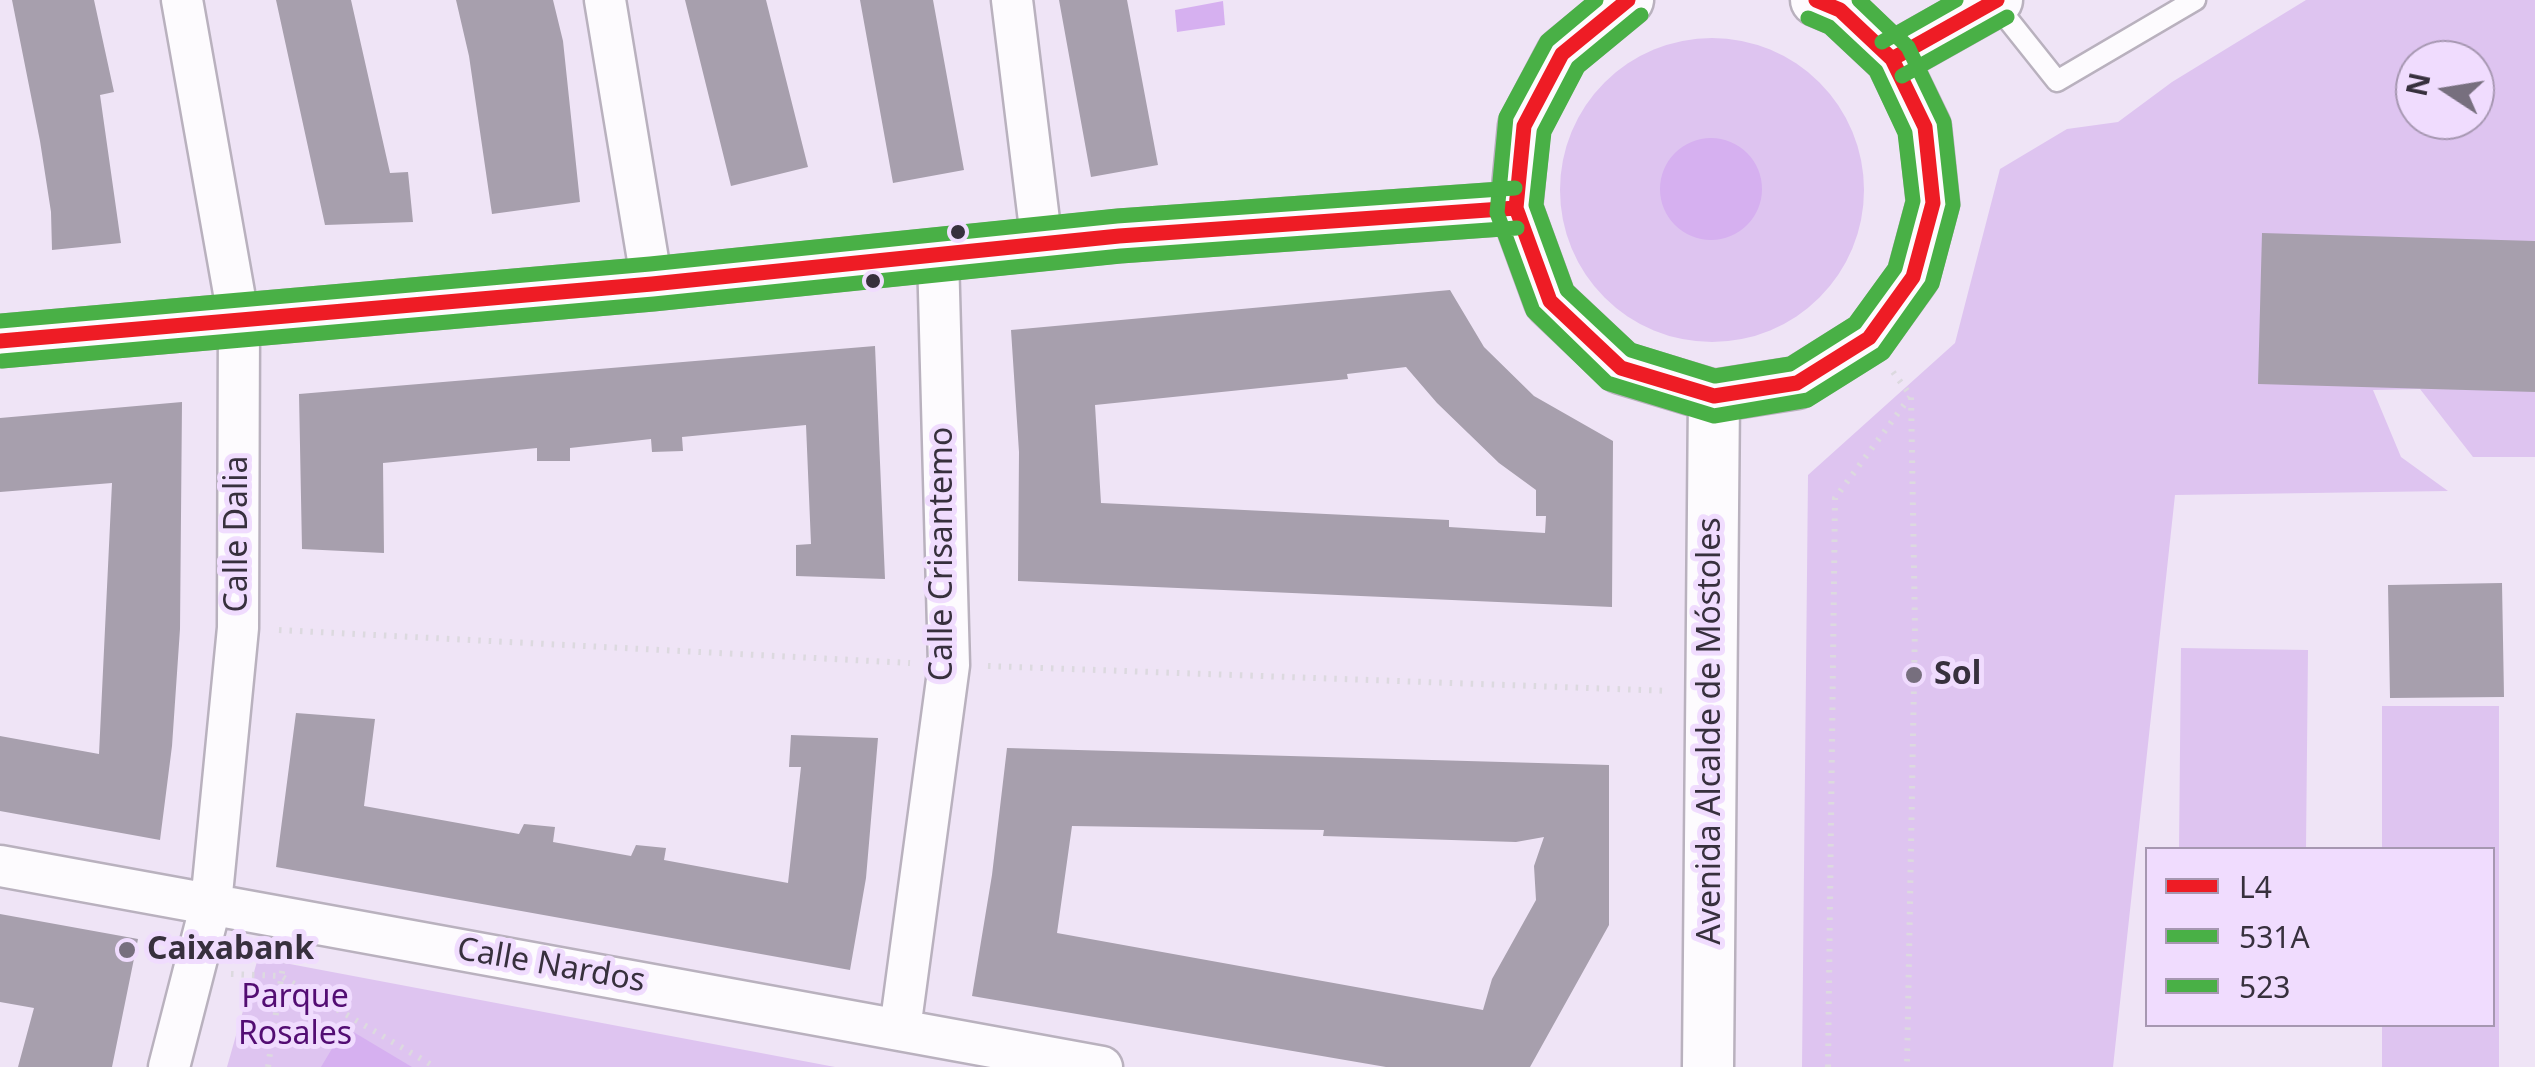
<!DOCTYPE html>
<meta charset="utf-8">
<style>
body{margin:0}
#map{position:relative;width:2535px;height:1067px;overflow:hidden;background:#efe4f6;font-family:"Noto Sans",sans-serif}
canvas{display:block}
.legend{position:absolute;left:2145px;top:847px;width:350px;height:180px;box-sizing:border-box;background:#f0dcfe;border:2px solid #a697b1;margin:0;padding:12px 18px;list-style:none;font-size:30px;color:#37303d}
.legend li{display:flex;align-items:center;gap:20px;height:50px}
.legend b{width:50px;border:2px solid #a697b1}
.north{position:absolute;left:2395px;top:40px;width:100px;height:100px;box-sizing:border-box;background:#f0dcfe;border:2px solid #a697b1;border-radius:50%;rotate:282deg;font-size:28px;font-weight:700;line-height:40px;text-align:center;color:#37303d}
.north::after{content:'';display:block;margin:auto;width:35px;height:45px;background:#776f7e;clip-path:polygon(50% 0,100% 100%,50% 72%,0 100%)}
</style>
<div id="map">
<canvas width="2535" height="1067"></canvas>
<ul class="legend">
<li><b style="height:12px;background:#ee1c25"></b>L4</li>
<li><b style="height:12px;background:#49b046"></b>531A</li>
<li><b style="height:12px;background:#49b046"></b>523</li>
</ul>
<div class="north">N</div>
</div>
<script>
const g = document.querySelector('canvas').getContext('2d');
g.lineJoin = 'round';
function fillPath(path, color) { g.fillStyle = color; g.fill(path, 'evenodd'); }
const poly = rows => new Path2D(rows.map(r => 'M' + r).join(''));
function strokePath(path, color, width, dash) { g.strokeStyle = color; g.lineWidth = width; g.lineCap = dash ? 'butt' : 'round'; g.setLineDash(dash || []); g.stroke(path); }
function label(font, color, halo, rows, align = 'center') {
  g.font = font + ' "Noto Sans",sans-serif'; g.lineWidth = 10; g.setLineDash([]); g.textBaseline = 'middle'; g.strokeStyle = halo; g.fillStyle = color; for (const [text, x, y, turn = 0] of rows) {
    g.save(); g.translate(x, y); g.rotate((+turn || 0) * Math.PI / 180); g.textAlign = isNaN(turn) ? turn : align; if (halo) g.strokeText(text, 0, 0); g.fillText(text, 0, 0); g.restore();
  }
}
const green = poly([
 [2306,0,2535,0,2535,457,2473,457,2420,389,2373,390,2401,457,2448,491,2175,495,2113,1067,1802,1067,1808,475,1955,343,2000,169,2067,129,2118,122,2172,82],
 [2415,60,2475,60,2475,120,2415,120],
 '1560 190a152 152 0 1 1 304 0a152 152 0 1 1-304 0Z',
 [2181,648,2308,650,2306,849,2179,849],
 [2382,706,2499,706,2499,1067,2382,1067,2382,1025,2492,1024,2492,850,2382,849],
 [258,958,835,1067,227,1067]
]);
const water = poly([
 [1223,1,1225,25,1177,32,1175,10],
 '1660 189a51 51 0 1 1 102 0a51 51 0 1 1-102 0Z',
 [345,1027,412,1067,321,1067]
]);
const building = poly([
 [12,0,94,0,114,92,100,95,121,243,52,250,51,212,40,141],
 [276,0,351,0,390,173,408,172,413,222,325,225],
 [456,0,553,0,563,41,580,202,492,214,469,56],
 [685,0,766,0,808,167,731,186],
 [860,0,933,0,964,170,893,183],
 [1059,0,1127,0,1158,165,1091,177],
 [2262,233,2535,241,2535,392,2258,384],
 [1450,290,1484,347,1534,396,1613,441,1612,607,1018,581,1019,452,1011,330],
 [1406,367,1437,403,1499,463,1536,490,1536,516,1546,516,1545,533,1449,527,1449,520,1101,503,1095,405,1348,379,1347,374],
 [875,346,885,579,796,576,796,545,811,544,806,425,682,437,683,451,652,452,651,439,570,448,570,461,537,461,537,448,383,463,384,553,302,549,299,394],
 [182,402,180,629,172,746,160,840,0,811,0,736,99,754,112,483,0,492,0,418],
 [2502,583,2504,697,2390,698,2388,585],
 [296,713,375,719,364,806,519,834,524,824,555,827,553,842,631,856,636,845,666,848,664,860,788,883,801,767,789,767,791,735,878,738,866,878,850,970,276,867],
 [1007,748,1609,765,1609,925,1530,1067,1386,1067,972,996,992,875],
 [1072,826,1324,830,1323,836,1516,842,1544,837,1534,866,1536,900,1492,979,1483,1010,1057,933],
 [0,914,138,939,112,1067,18,1067,34,1008,0,1002]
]);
const path = poly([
 [1893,372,1911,396,1915,626,1907,1067],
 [279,630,910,663],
 [988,666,1670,691],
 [231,974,281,976,435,1067],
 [268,1067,284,959],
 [1828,1067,1835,498,1910,397]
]);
const service = poly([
 [1994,2,2057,81,2195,0]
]);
const minor = poly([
 [605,0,652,284],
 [1012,0,1042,245],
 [0,866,1102,1067],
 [900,1029,949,665,938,255],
 [169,1067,211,904,238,628,239,321,182,0]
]);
const tertiary = poly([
 [1628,0,1562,54,1524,126,1516,208,1550,301,1621,368,1714,396,1797,383,1869,338,1913,277,1933,203,1925,127,1892,59,1840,10,1816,0],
 [1892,59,1997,0],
 [0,341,652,284,1119,236,1516,208],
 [1708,1067,1714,396]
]);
const bus1 = poly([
 [1628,0,1562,54,1524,126,1516,208,1550,301,1621,368,1714,396,1797,383,1869,338,1913,277,1933,203,1925,127,1892,59,1840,10,1816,0],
 [1892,59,1997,0],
 [0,341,652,284,1119,236,1516,208]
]);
const bus2 = poly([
 [1596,0,1547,41,1506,117,1497,213,1533,311,1607,383,1714,416,1808,400,1883,353,1932,284,1953,205,1944,122,1908,47,1859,0],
 [1902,76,2007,17],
 [2,361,654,304,1121,256,1517,228]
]);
const bus3 = poly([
 [1641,15,1578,67,1544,132,1536,205,1567,290,1631,350,1715,376,1790,364,1855,323,1895,268,1913,201,1905,133,1876,71,1829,27,1808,18],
 [1882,42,1956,0],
 [0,321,650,264,1117,216,1515,188]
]);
const markers = [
 [958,232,9,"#37303d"],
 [873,281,9,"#37303d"],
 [1914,675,10,"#776f7e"],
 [127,950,10,"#776f7e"]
];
const streetNames = [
 ["Calle Dalia",238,534,-90],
 ["Calle Crisantemo",943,554,-90],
 ["Avenida Alcalde de Móstoles",1711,731,-90],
 ["Calle Nardos",551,966,10]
];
const poiNames = [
 ["Sol",1934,675],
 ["Caixabank",147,950]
];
const parkNames = [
 ["Parque",295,998],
 ["Rosales",295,1035]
];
fillPath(green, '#dec4f0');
fillPath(water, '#d6b0f0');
fillPath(building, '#a79fad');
strokePath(service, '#b9b1be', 25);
strokePath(minor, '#b9b1be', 45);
strokePath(tertiary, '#b9b1be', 55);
strokePath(path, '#dcd9df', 6, [2.5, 8]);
strokePath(service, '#fdfbfe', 20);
strokePath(minor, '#fdfbfe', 40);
strokePath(tertiary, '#fdfbfe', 50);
strokePath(bus1, '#ee1c25', 15);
strokePath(bus2, '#49b046', 15);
strokePath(bus3, '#49b046', 15);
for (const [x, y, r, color] of markers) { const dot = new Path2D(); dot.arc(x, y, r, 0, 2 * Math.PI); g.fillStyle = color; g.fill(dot); strokePath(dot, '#f0dcfe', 4); }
label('32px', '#37303d', '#f0dcfe', streetNames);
label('bold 32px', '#37303d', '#f0dcfe', poiNames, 'left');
label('32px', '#530d73', '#f0dcfe', parkNames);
</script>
